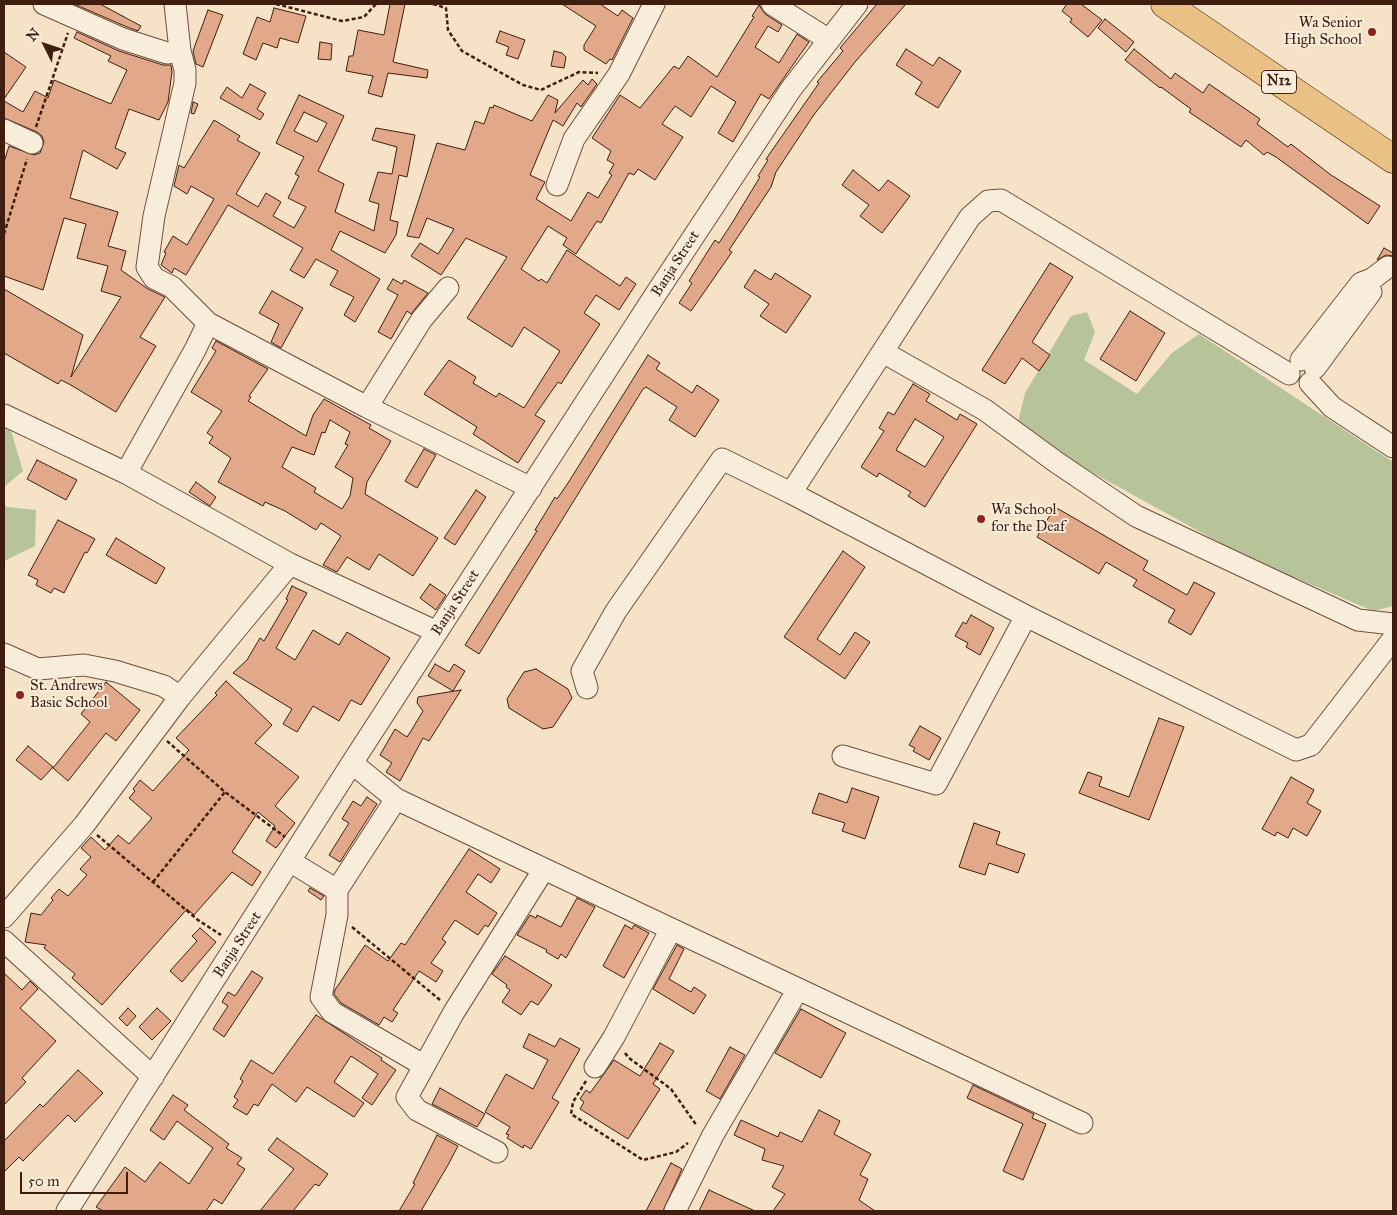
<!DOCTYPE html>
<style>
body{margin:0}
#map{position:relative;width:1397px;height:1215px;overflow:hidden;background:#f5e2c7;font-family:"IM FELL Great Primer",serif}
canvas{display:block}
.frame{position:absolute;inset:0;border:5px solid #401e0f;pointer-events:none}
.north{position:absolute;left:20px;top:20px;width:50px;height:50px;-webkit-text-stroke:4px #f8ecdb;paint-order:stroke;rotate:311deg;font-size:14px;font-weight:700;line-height:20px;text-align:center;color:#401e0f}
.north::after{content:'';display:block;margin:auto;width:18px;height:22px;background:#401e0f;clip-path:polygon(50% 0,100% 100%,50% 72%,0 100%)}
.scale{position:absolute;left:20px;top:1172px;width:108px;height:22px;box-sizing:border-box;border:2px solid #401e0f;border-top:0;padding-left:6px;font-size:15px;line-height:18px;white-space:nowrap;color:#401e0f;-webkit-text-stroke:4px #f8ecdb;paint-order:stroke}
</style>
<div id="map">
<canvas width="1397" height="1215"></canvas>
<div class="frame"></div>
<div class="north">N</div>
<div class="scale">50 m</div>
</div>
<script>
const g = document.querySelector('canvas').getContext('2d');
g.lineJoin = 'round';
function fillPath(path, color) { g.fillStyle = color; g.fill(path, 'evenodd'); }
const poly = rows => new Path2D(rows.map(r => 'M' + r).join(''));
function strokePath(path, color, width, dash) { g.strokeStyle = color; g.lineWidth = width; g.lineCap = dash ? 'butt' : 'round'; g.setLineDash(dash || []); g.stroke(path); }
function label(font, color, halo, rows, align = 'center') {
  g.font = font + ' "IM FELL Great Primer",serif'; g.lineWidth = 4; g.setLineDash([]); g.textBaseline = 'middle'; g.strokeStyle = halo; g.fillStyle = color; for (const [text, x, y, turn = 0] of rows) {
    g.save(); g.translate(x, y); g.rotate((+turn || 0) * Math.PI / 180); g.textAlign = isNaN(turn) ? turn : align; if (halo) g.strokeText(text, 0, 0); g.fillText(text, 0, 0); g.restore();
  }
}
const green = poly([
 [1087,312,1095,332,1084,360,1137,394,1172,353,1199,334,1393,462,1393,606,1373,611,1240,554,1068,459,1017,426,1025,393,1071,316],
 [4,425,10,427,23,471,4,487],
 [4,504,7,507,36,510,35,546,4,561]
]);
const building = poly([
 [74,4,100,4,141,26,138,31,127,27,74,4],
 [390,4,405,4,393,62,428,70,427,78,388,73,382,97,368,93,373,76,346,71,349,56,353,56,358,30,384,35,390,4],
 [562,4,600,4,618,16,622,10,633,18,612,60,610,59,606,64,584,50,584,45,596,26,562,4],
 [877,4,906,4,855,62,813,116,776,172,771,187,729,250,732,252,691,311,679,303,692,283,689,281,715,240,719,243,732,223,760,177,758,176,768,160,766,159,819,83,817,82,843,51,840,48,877,4],
 [1067,4,1081,4,1102,20,1088,37,1070,22,1072,19,1062,11,1067,4],
 [759,5,765,14,782,25,778,32,768,26,755,47,779,63,797,34,809,42,769,99,761,94,733,142,718,133,736,102,711,86,691,117,675,106,662,124,683,137,655,180,638,169,634,175,629,173,601,223,597,221,576,254,563,245,567,238,548,226,521,269,539,281,541,279,547,283,567,250,620,286,626,277,636,284,619,310,596,295,584,313,600,324,561,384,558,382,535,415,545,421,518,463,473,434,477,427,424,394,449,360,476,377,473,383,496,397,499,393,524,408,560,351,524,327,512,347,467,318,507,257,466,238,441,275,411,256,420,243,438,254,454,229,427,218,419,238,407,236,437,143,465,150,475,121,484,124,490,107,493,108,494,105,532,121,548,95,558,100,555,113,583,80,588,85,592,79,597,84,581,107,577,103,563,126,553,120,530,175,545,182,536,199,571,221,588,192,598,198,612,175,609,173,614,164,607,160,611,151,592,138,620,95,640,108,674,66,679,69,688,56,717,77,754,17,752,16,759,5],
 [274,8,306,16,298,43,280,38,277,48,263,43,256,60,243,54,257,17,270,22,274,8],
 [208,10,223,15,203,67,196,64,193,51,208,10],
 [1105,19,1134,42,1126,52,1098,28,1105,19],
 [500,31,525,40,518,59,506,55,509,47,496,42,500,31],
 [77,32,119,51,163,65,171,65,172,72,168,102,159,120,129,109,115,148,126,153,117,169,83,150,70,198,118,212,108,246,126,251,121,270,148,289,165,297,140,337,156,346,116,412,69,384,61,380,58,384,4,353,4,289,83,335,71,377,121,297,101,291,108,266,77,258,86,224,64,218,43,290,4,276,4,162,9,146,34,155,40,153,44,142,42,136,37,132,4,118,4,101,23,112,35,91,48,98,54,80,111,104,127,70,108,61,111,56,74,38,77,32],
 [320,42,332,44,331,60,318,59,320,42],
 [906,49,933,66,939,57,961,71,938,108,915,94,922,82,896,65,906,49],
 [1134,49,1171,79,1175,73,1203,93,1209,84,1260,119,1257,124,1288,147,1291,144,1331,175,1380,206,1368,224,1276,157,1267,152,1264,155,1246,140,1241,147,1189,112,1191,109,1161,87,1160,88,1125,60,1134,49],
 [554,51,562,53,566,57,564,68,551,66,554,51],
 [4,52,26,67,4,99,4,52],
 [250,84,266,93,257,109,264,114,260,120,220,98,227,87,242,98,250,84],
 [299,95,344,116,318,171,344,184,335,212,374,231,379,204,369,201,378,172,392,174,397,147,372,140,376,128,415,135,407,177,399,175,390,220,398,222,396,235,385,253,340,231,331,250,380,279,355,322,344,315,354,297,330,285,338,271,316,259,304,278,290,270,303,248,228,205,186,275,174,268,172,273,161,265,166,253,164,252,173,236,187,245,214,199,191,186,187,194,174,186,179,165,184,168,214,120,240,136,237,140,260,153,236,194,258,207,266,193,281,202,273,216,294,228,306,207,288,198,299,176,295,174,304,157,276,143,299,95],
 [304,112,327,123,317,142,294,131,304,112],
 [193,102,198,104,194,114,191,113,193,102],
 [853,170,879,191,888,180,910,196,882,233,860,216,869,205,842,185,853,170],
 [1384,248,1393,253,1393,256,1386,255,1377,260,1384,248],
 [1050,263,1073,277,1032,342,1050,355,1039,371,1022,358,1005,384,982,370,1050,263],
 [755,270,771,280,775,273,811,296,786,333,760,316,769,304,744,287,755,270],
 [393,279,402,284,404,280,428,293,411,314,407,311,391,339,378,332,398,295,387,289,393,279],
 [272,291,303,308,281,348,271,342,279,324,259,313,272,291],
 [1130,311,1165,333,1136,381,1100,359,1130,311],
 [216,341,268,369,249,396,251,397,248,401,306,436,313,415,324,399,371,425,369,428,391,441,367,482,365,494,438,538,413,576,379,554,369,570,347,557,337,572,323,565,341,536,321,523,316,530,285,511,265,502,263,506,218,482,231,458,209,443,213,437,207,433,222,411,191,392,216,351,212,348,216,341],
 [330,420,350,432,345,444,348,445,335,467,353,478,350,496,342,509,314,492,316,488,282,467,292,447,314,455,322,432,325,433,330,420],
 [648,355,660,363,656,369,692,393,697,385,719,400,695,437,669,420,677,407,646,387,643,389,479,654,465,645,537,531,535,530,555,497,557,499,568,483,648,355],
 [913,384,930,394,926,401,957,420,960,414,977,424,925,507,908,496,911,492,879,473,877,477,861,467,884,431,879,428,888,412,894,415,913,384],
 [915,419,944,437,925,467,896,450,915,419],
 [424,449,436,455,417,488,405,481,424,449],
 [37,460,77,480,66,500,27,479,37,460],
 [196,482,216,497,210,506,189,492,196,482],
 [476,490,486,497,455,545,444,538,476,490],
 [1055,507,1148,561,1143,570,1187,595,1194,582,1215,593,1191,635,1168,622,1175,610,1133,586,1137,580,1106,562,1099,574,1037,537,1055,507],
 [58,520,95,539,87,553,85,552,64,593,54,588,51,593,36,585,38,580,28,575,58,520],
 [116,538,165,568,156,584,106,555,116,538],
 [843,551,865,567,817,639,840,655,855,632,870,642,845,679,784,637,843,551],
 [430,584,446,595,436,610,420,598,430,584],
 [292,586,307,593,276,648,295,660,313,630,339,645,347,632,390,658,361,705,351,700,339,721,313,706,297,732,283,724,292,709,233,673,247,660,260,638,264,641,288,600,286,599,292,586],
 [971,615,994,628,980,655,966,647,968,643,955,636,963,622,966,624,971,615],
 [435,664,449,672,454,664,465,671,453,691,428,676,435,664],
 [536,669,568,689,572,698,553,727,543,729,509,708,507,699,524,672,536,669],
 [226,681,272,725,255,743,299,777,275,806,295,823,276,848,266,841,275,826,258,812,232,852,261,872,252,886,232,872,194,915,187,909,102,1005,72,978,75,974,44,948,46,945,25,942,31,913,41,915,53,900,51,898,59,889,68,896,87,875,80,869,91,857,81,848,91,837,105,850,118,835,129,844,152,818,129,798,135,791,133,789,140,780,153,791,189,750,176,738,217,695,215,693,226,681],
 [106,682,140,710,116,741,106,733,68,781,53,768,90,722,81,714,106,682],
 [461,690,429,741,423,738,400,781,386,772,392,763,380,755,395,729,407,737,411,731,423,711,417,703,418,697,461,690],
 [1159,718,1184,727,1149,820,1079,793,1088,772,1102,777,1099,786,1129,797,1159,718],
 [920,726,941,738,929,760,913,751,915,748,909,745,920,726],
 [28,746,53,767,41,780,16,760,28,746],
 [1291,777,1314,790,1307,803,1321,811,1307,836,1293,828,1288,838,1277,832,1275,836,1262,829,1291,777],
 [852,788,879,797,865,839,842,831,845,823,812,813,819,793,847,803,852,788],
 [367,797,377,804,340,862,329,855,349,823,342,819,353,801,361,806,367,797],
 [974,823,1000,832,996,844,1025,854,1018,873,989,863,985,875,959,867,974,823],
 [469,849,500,869,491,883,478,874,466,892,497,913,488,927,485,925,478,935,455,920,442,939,446,942,431,963,443,971,436,982,419,971,393,1010,398,1013,392,1022,384,1017,379,1025,341,1003,334,994,335,990,365,945,388,961,401,943,405,945,469,849],
 [310,888,324,896,321,900,308,891,310,888],
 [577,898,595,907,566,958,561,954,558,959,546,952,547,950,517,935,530,915,536,918,537,915,561,927,577,898],
 [625,925,632,929,634,925,649,933,624,978,603,966,625,925],
 [200,928,216,942,182,982,170,971,197,941,192,936,200,928],
 [677,945,684,949,669,979,691,992,694,987,706,995,694,1014,653,989,677,945],
 [505,956,552,985,538,1005,531,1001,521,1015,502,1002,510,990,506,987,507,985,492,974,505,956],
 [252,971,263,978,224,1037,213,1029,228,1006,222,1002,228,992,235,996,252,971],
 [4,973,22,990,30,981,38,989,20,1008,56,1041,22,1078,26,1082,4,1105,4,973],
 [128,1008,136,1016,127,1026,119,1018,128,1008],
 [157,1008,171,1021,152,1040,139,1027,157,1008],
 [801,1009,846,1033,821,1078,775,1053,801,1009],
 [316,1015,382,1058,381,1060,396,1070,372,1105,362,1098,378,1074,351,1056,334,1082,364,1103,354,1117,307,1087,296,1102,272,1084,258,1106,254,1104,247,1115,233,1107,238,1100,234,1097,243,1081,240,1079,251,1060,273,1074,316,1015],
 [529,1034,555,1047,560,1038,580,1049,552,1098,559,1102,531,1149,524,1145,523,1148,507,1138,509,1135,506,1134,510,1127,485,1112,506,1074,533,1089,548,1060,523,1047,529,1034],
 [660,1043,674,1051,653,1084,660,1089,628,1139,580,1109,584,1102,580,1099,586,1090,590,1093,614,1060,640,1076,660,1043],
 [730,1047,745,1055,720,1099,706,1091,730,1047],
 [78,1070,103,1093,75,1122,68,1115,23,1161,19,1157,4,1172,4,1141,40,1104,43,1107,78,1070],
 [973,1085,1034,1114,1032,1118,1046,1124,1023,1180,1003,1171,1023,1124,967,1098,973,1085],
 [440,1088,485,1114,477,1127,432,1104,440,1088],
 [173,1095,188,1105,184,1110,229,1144,226,1148,242,1158,237,1164,245,1169,222,1204,214,1199,206,1211,103,1211,96,1207,125,1167,145,1182,160,1162,189,1184,213,1148,177,1121,164,1140,150,1130,173,1095],
 [819,1110,840,1121,834,1134,871,1154,860,1175,868,1179,859,1200,875,1211,773,1211,785,1194,772,1187,784,1166,762,1160,765,1149,734,1135,741,1120,778,1137,780,1132,802,1142,819,1110],
 [437,1135,458,1146,448,1165,421,1211,399,1211,415,1184,413,1183,437,1135],
 [277,1138,328,1174,319,1186,315,1184,293,1211,260,1211,294,1169,268,1150,277,1138],
 [671,1163,682,1169,663,1211,646,1211,671,1163],
 [709,1190,755,1211,699,1211,709,1190]
]);
const path = poly([
 [276,4,342,21,364,17,376,4],
 [433,4,446,8,448,30,462,51,523,85,541,90,579,72,598,73],
 [36,127,68,33],
 [4,234,27,159],
 [167,741,225,792,285,837],
 [97,835,198,920,221,935],
 [153,882,225,792],
 [352,927,440,1000],
 [625,1053,629,1058,671,1089,697,1126],
 [586,1081,573,1102,571,1114,643,1160,676,1152,688,1143]
]);
const minor = poly([
 [44,4,123,39,167,53,180,51],
 [772,4,829,40],
 [4,130,32,143],
 [557,185,574,139,619,74,654,4],
 [208,323,367,407,531,488],
 [883,352,985,410,1056,462,1136,516,1358,620,1393,624],
 [1301,360,1361,283,1372,279,1388,267],
 [1315,368,1371,292],
 [1310,383,1332,407,1393,447],
 [367,407,422,319,448,288],
 [4,415,126,473,290,564,437,632],
 [126,473,195,350,208,323,172,287,154,278,147,267,154,216,185,83,185,70,180,51,175,4],
 [791,493,970,217,988,201,1001,200,1289,374],
 [4,654,38,669,84,665,115,671,164,686,180,697],
 [587,688,582,671,616,611,722,459,791,493,1026,616,1296,750,1311,745,1393,639],
 [843,756,936,784,1026,616],
 [352,763,396,799,1082,1123],
 [291,862,337,890,337,915,321,997,332,1012,423,1065],
 [337,890,396,799],
 [4,917,84,825,180,697,290,564],
 [4,941,153,1077],
 [595,1067,614,1037,671,929],
 [497,1152,417,1110,407,1097,454,1012,544,869],
 [67,1211,352,763,661,286,791,89,857,4],
 [675,1211,713,1135,798,989]
]);
const highway = poly([
 [1165,4,1393,159]
]);
const markers = [
 [1372,32,5,"#8f2418"],
 [981,519,5,"#8f2418"],
 [20,695,5,"#8f2418"]
];
const shields = [
 [1279,82,35]
];
const shieldNames = [
 ["N12",1279,82]
];
const poiNames = [
 ["Wa Senior",1362,23,"right"],
 ["High School",1362,40,"right"],
 ["Wa School",991,510],
 ["for the Deaf",991,527],
 ["St. Andrews",30,686],
 ["Basic School",30,703]
];
const streetNames = [
 ["Banja Street",676,264,-57],
 ["Banja Street",456,603,-57],
 ["Banja Street",238,945,-57]
];
fillPath(green, '#b7c499');
fillPath(building, '#e1a88a');
strokePath(building, '#401e0f', 1);
strokePath(minor, '#6d4f3d', 23);
strokePath(highway, '#401e0f', 29);
strokePath(path, '#401e0f', 2.5, [4, 2.5]);
strokePath(minor, '#f8ecdb', 21);
strokePath(highway, '#eac184', 28);
for (const [x, y, r, color] of markers) { const dot = new Path2D(); dot.arc(x, y, r, 0, 2 * Math.PI); g.fillStyle = color; g.fill(dot); strokePath(dot, '#f8ecdb', 2); }
for (const [x, y, w] of shields) { const box = new Path2D(); box.roundRect(x - w / 2, y - 11.5, w, 23, 4); g.fillStyle = '#f8ecdb'; g.fill(box); strokePath(box, '#401e0f', 1); }
label('bold 14px', '#401e0f', null, shieldNames);
label('15px', '#401e0f', '#f8ecdb', poiNames, 'left');
label('15px', '#401e0f', '#f8ecdb', streetNames);
</script>
